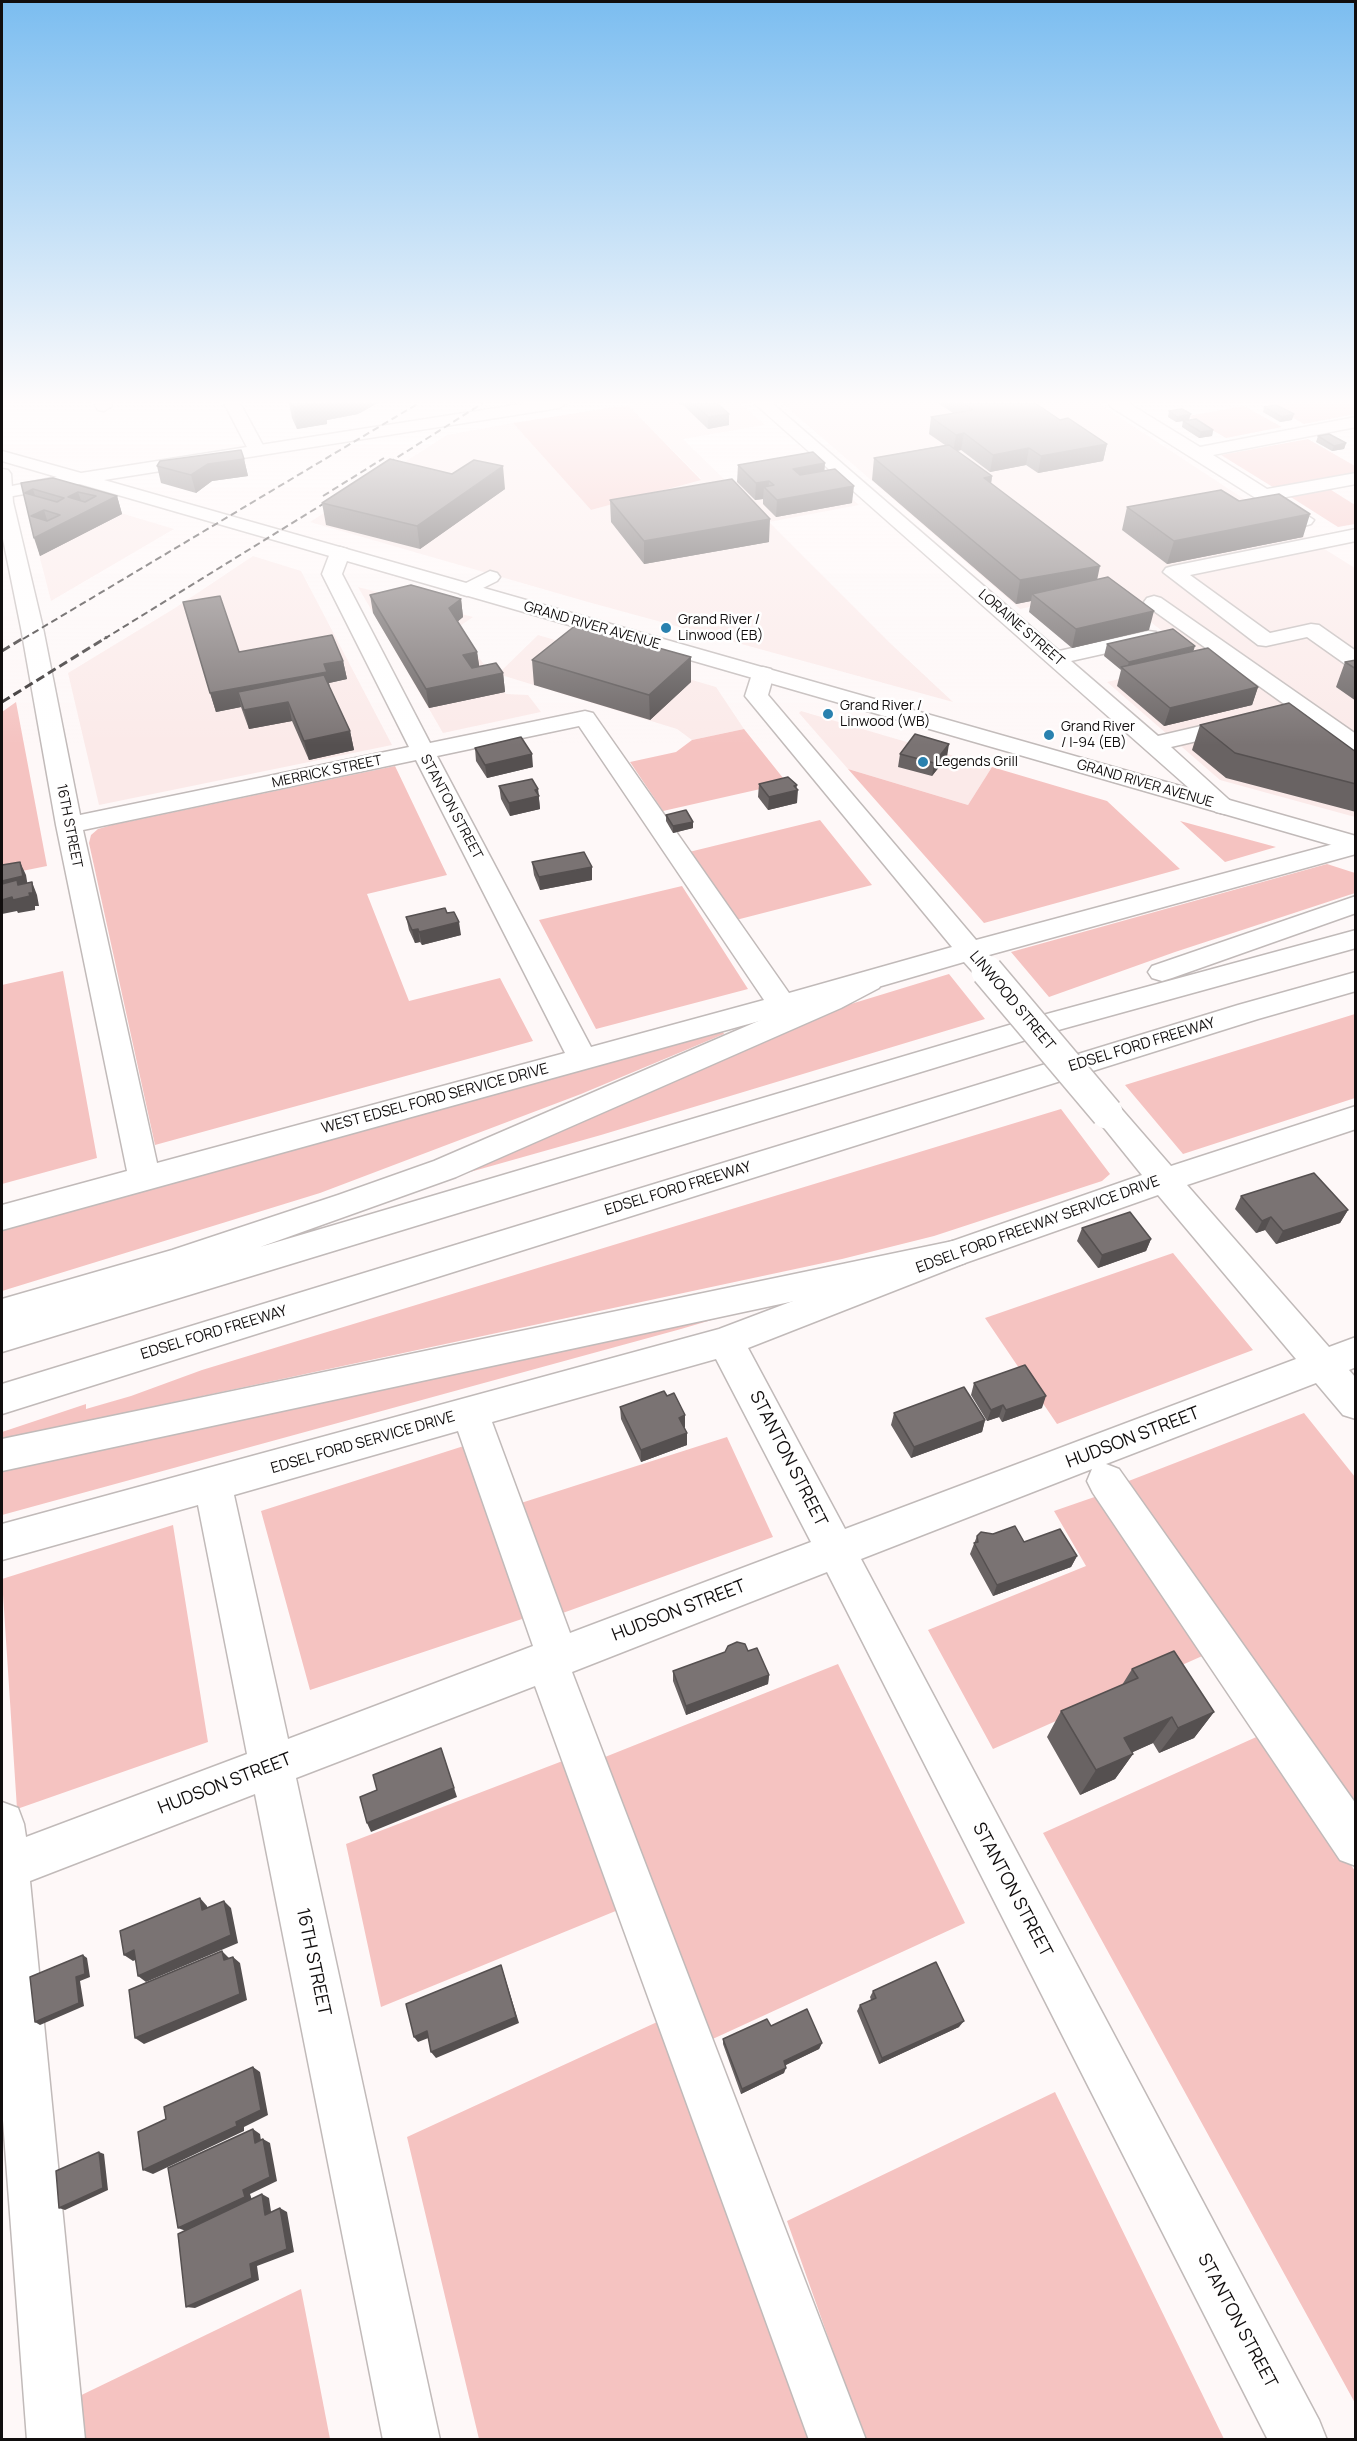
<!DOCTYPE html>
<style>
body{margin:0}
#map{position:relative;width:1357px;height:2441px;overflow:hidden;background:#fef8f8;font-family:Manrope,sans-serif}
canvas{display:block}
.frame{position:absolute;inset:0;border:3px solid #110e0e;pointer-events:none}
</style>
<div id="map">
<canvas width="1357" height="2441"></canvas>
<div class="frame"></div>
</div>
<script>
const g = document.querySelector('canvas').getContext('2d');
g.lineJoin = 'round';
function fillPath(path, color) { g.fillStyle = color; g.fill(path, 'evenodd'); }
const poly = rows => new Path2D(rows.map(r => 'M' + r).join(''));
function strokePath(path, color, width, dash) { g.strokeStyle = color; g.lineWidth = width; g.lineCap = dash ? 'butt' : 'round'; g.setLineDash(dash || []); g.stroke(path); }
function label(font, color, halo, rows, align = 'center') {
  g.font = font + ' Manrope,sans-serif'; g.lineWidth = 5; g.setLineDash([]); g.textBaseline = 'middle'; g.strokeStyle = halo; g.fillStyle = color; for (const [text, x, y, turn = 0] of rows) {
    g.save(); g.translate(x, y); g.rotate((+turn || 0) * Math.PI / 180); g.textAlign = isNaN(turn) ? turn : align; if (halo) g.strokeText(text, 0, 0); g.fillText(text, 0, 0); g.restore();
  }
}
const built = poly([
 [642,403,740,403,765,425,683,439,728,483,816,467,859,505,769,522,891,644,953,702,588,602,310,522,447,435,513,423,591,510,701,479,628,405],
 [782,403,1098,403,1241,497,1355,568,1355,817,1220,780,1107,682,1199,660,1110,590,1020,609],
 [61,495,174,529,51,601,25,500],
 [253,556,301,571,392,745,99,805,68,673,175,608],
 [358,587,473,617,457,628,506,694,528,695,541,712,443,733],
 [538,635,716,687,744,729,692,740,677,729,498,674],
 [801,711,992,767,968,805,848,769,799,713]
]);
const green = poly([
 [1267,403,1355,403,1355,414,1304,424],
 [628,405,701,480,591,510,513,423],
 [1244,406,1282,427,1226,438,1188,416],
 [1308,439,1355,466,1355,474,1276,489,1221,455],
 [1325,486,1355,505,1355,524,1338,527,1286,494],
 [16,702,47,866,2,875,2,712],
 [744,729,787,783,663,811,630,762,676,752,692,740],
 [395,766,447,875,367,894,409,1001,500,978,533,1041,155,1145,89,843,91,835,98,829,112,825],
 [992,767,1107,801,1180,869,984,923,848,769,968,805],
 [820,820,872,885,736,920,689,852],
 [1180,821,1276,847,1225,862],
 [1327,864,1355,873,1355,893,1175,952,1049,997,1011,952],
 [682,886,748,989,596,1029,539,920],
 [63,971,97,1158,2,1184,2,985],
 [949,974,985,1019,601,1135,424,1185,828,1011],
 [1355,1014,1355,1098,1183,1154,1125,1085],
 [722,1030,724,1034,581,1094,320,1193,2,1291,2,1229],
 [1061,1109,1110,1174,1102,1181,934,1236,842,1259,2,1439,2,1432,86,1404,86,1409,131,1396,202,1370],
 [1173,1253,1253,1350,1057,1424,985,1318],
 [749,1309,681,1329,2,1515,2,1464],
 [1304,1413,1355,1477,1355,1813,1126,1482],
 [727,1437,773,1537,560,1614,521,1503],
 [470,1444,528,1617,310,1690,261,1511],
 [1106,1493,1209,1653,993,1749,928,1630,1086,1566,1054,1511],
 [173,1525,208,1742,17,1809,2,1579],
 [838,1664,965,1923,704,2043,600,1759],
 [1263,1734,1355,1871,1355,2403,1043,1833],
 [573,1757,623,1908,381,2007,346,1844],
 [668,2017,818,2439,479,2439,407,2137],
 [1055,2092,1224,2439,864,2439,787,2221],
 [301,2289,330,2439,71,2439,67,2402]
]);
const minor = poly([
 [94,403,110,403,112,406,104,411,98,410,94,403],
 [224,403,240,403,265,449,262,453,250,453,224,403],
 [754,403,772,403,1059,651,1148,631,1156,632,1159,637,1156,642,1071,661,1158,736,1287,706,1147,606,1144,602,1147,598,1154,596,1161,598,1356,734,1356,752,1347,750,1301,717,1171,747,1237,807,1234,812,1225,814,1216,812,754,403],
 [1109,403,1128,403,1200,447,1356,417,1356,427,1213,455,1267,489,1356,473,1356,484,1281,498,1314,520,1311,524,1304,526,1297,524,1111,407,1109,403],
 [2,469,8,470,11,474,13,502,43,628,80,815,409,747,322,574,330,553,333,549,340,547,347,549,350,553,342,574,430,743,585,711,593,713,789,993,952,947,745,696,752,674,755,669,763,667,771,669,774,674,768,695,976,940,1356,838,1356,854,989,955,997,966,993,972,983,975,973,972,964,962,792,1012,2,1230,2,1205,127,1171,56,825,21,628,2,534,2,469],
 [579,726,764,1000,591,1047,437,756,579,726],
 [416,760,565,1053,157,1163,83,830,416,760],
 [1356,529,1356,541,1190,575,1270,633,1311,624,1319,625,1356,651,1356,667,1348,666,1307,637,1266,646,1258,645,1163,572,1166,568,1173,566,1356,529],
 [490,571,497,573,500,577,497,581,467,596,460,594,457,590,460,586,490,571],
 [1107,1102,1118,1105,1171,1166,1356,1106,1356,1129,1187,1185,1329,1347,1356,1337,1356,1367,1349,1370,1356,1378,1356,1419,1343,1415,1316,1383,1106,1464,1119,1469,1356,1804,1356,1866,1340,1860,1093,1493,1087,1481,1092,1469,861,1559,1319,2420,1327,2440,1268,2440,827,1572,572,1672,866,2440,809,2440,535,1686,296,1778,440,2440,383,2440,255,1794,30,1881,85,2440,27,2440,2,2107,2,1802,18,1808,24,1824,26,1837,247,1754,198,1505,2,1560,2,1524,719,1329,941,1245,1142,1175,1092,1113,1096,1105,1107,1102],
 [1158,1195,1296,1359,845,1529,748,1348,965,1263,1158,1195],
 [716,1359,811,1542,570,1633,492,1422,716,1359],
 [458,1431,533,1646,288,1739,234,1495,458,1431]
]);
const major = poly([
 [528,403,567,403,559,408,104,480,1356,836,1356,852,80,484,2,498,2,488,57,477,2,461,2,451,81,473,528,403]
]);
const highway = poly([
 [1356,896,1356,913,1172,978,1162,981,1152,978,1148,972,1152,966,1356,896],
 [1356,930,1356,948,1062,1029,2,1352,2,1299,172,1250,338,1195,434,1161,821,994,859,974,869,972,879,974,883,981,879,988,841,1008,456,1177,260,1247,1043,1015,1356,930],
 [1356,972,1356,991,1258,1019,2,1414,2,1384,1238,1005,1356,972],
 [953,1241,965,1245,970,1254,965,1263,953,1267,2,1471,2,1439,953,1241]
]);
const railFar1 = poly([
 [379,469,483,403],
 [323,496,384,458],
 [23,639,419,403],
 [104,639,336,496]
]);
const rail = poly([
 [2,651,25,637],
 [2,702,107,637]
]);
const minorBridge = poly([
 [987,971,1107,1113]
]);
const wall = poly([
 [289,403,378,403,358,414,327,420,327,424,297,429,292,418],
 [677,403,717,403,729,425,708,429,683,405,680,405],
 [938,403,1035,403,1060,420,1107,444,1103,461,1038,473,1026,465,990,472,961,450,957,451,992,476,991,483,1097,580,1149,630,1072,648,1029,612,1031,601,1016,604,872,480,874,458,945,445,929,434,931,417,953,413],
 [1264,407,1292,420,1280,422,1263,412],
 [1169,411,1189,420,1176,422,1168,417],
 [1183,421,1213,430,1212,436,1199,438,1182,427],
 [1318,436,1346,443,1344,449,1332,451,1316,442],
 [244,459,248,476,212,481,196,493,161,483,157,466],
 [738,465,825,471,852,503,776,517,763,504,763,499,755,500,737,482],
 [21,483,117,496,122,514,40,556],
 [505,489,420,549,326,525,322,503],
 [610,500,769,542,644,564,611,522],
 [1239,501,1303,537,1167,564,1122,530,1127,507],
 [370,595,461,599,463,617,457,622,477,652,479,666,503,673,505,692,429,708,373,613],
 [183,602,239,652,343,661,347,679,329,683,330,690,350,731,354,750,309,760,292,721,249,729,241,707,216,712],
 [1107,644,1194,651,1258,687,1252,705,1164,726,1117,686,1121,670,1104,656],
 [532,660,691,682,650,720,534,685],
 [1356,660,1356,701,1336,687,1345,662],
 [1200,725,1356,752,1356,812,1226,778,1192,750],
 [475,748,533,767,487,778,476,761],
 [900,754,947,757,932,776,898,767],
 [759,784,796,788,797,803,768,810,758,797],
 [499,786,538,789,540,809,510,816,501,799],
 [666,815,693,828,673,833,666,821],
 [532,862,592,880,540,890,534,875],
 [447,913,461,935,422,945,420,942,415,943,409,930,406,917],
 [1241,1196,1348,1210,1340,1223,1276,1244,1265,1230,1256,1233,1235,1209],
 [1082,1228,1151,1239,1146,1251,1098,1268,1077,1241],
 [974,1383,1042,1408,1002,1422,999,1417,987,1421,971,1395],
 [620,1407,685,1427,684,1428,687,1445,641,1462,621,1419],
 [894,1413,985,1420,982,1432,911,1458,891,1425],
 [977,1536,1077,1556,1071,1567,993,1596,970,1554],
 [748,1651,769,1675,768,1684,686,1715,673,1681,673,1671],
 [1132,1669,1214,1712,1194,1738,1159,1753,1153,1743,1132,1752,1133,1754,1115,1779,1080,1795,1047,1737,1061,1711,1122,1685],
 [873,1991,959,2027,879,2064,857,2011,860,2005,871,2000,870,1997],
 [723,2039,822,2043,819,2049,785,2065,784,2073,741,2094,723,2044]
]);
const shadedWall = poly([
 [322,403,378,403,358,414,327,420,327,424,297,429,293,407],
 [729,414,729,425,708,429,708,417],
 [1191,414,1189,420,1176,422,1177,417],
 [1294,414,1292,420,1280,422,1282,417],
 [1213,430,1212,436,1199,438,1201,432],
 [964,433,961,450,953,452,956,435],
 [1346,443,1344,449,1332,451,1334,446],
 [1107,444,1103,461,1038,473,1041,456],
 [1029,448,1026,465,990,472,993,455],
 [244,459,248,476,212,481,196,493,191,475,208,464],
 [825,463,824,480,792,486,793,469],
 [503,466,505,489,420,549,417,526],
 [992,476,989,499,984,478],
 [769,481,768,492,764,487,763,499,755,500,756,483],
 [854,486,852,503,776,517,777,500],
 [33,489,38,506,25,493],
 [78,492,84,509,68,497],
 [117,496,122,514,40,556,34,538],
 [44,510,49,527,31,516],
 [1310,514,1303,537,1167,564,1174,541],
 [770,519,769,542,644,564,644,541],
 [1100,566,1095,590,1032,594,1031,601,1016,604,1020,580],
 [461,599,463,617,451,627,449,608],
 [1154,611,1149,630,1072,648,1076,629],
 [1195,646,1191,659,1126,671,1129,662],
 [477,652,480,671,466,674,463,655],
 [691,657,691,682,650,720,649,695],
 [343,661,347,679,329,683,330,691,238,692,241,707,216,712,210,693,324,664],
 [503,673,505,692,429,708,426,689],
 [1258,687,1252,705,1164,726,1170,708],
 [288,702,292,721,249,729,244,710],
 [350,731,354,750,309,760,304,741],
 [949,744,947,757,932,776,934,763],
 [532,754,533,767,487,778,485,765],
 [797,785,796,791,798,790,797,803,768,810,769,797],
 [538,789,540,809,510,816,509,803],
 [693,822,693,828,673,833,673,826],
 [20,862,26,875,29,893,32,882,37,895,39,906,35,906,35,910,18,913,17,911,2,914,2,881],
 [592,867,592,880,540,890,539,877],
 [459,922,461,935,422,945,419,932],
 [418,929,420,942,415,943,412,930],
 [1348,1210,1340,1223,1276,1244,1283,1231],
 [1271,1217,1265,1230,1256,1233,1262,1221],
 [1151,1239,1146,1251,1098,1268,1102,1255],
 [1046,1396,1042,1408,1002,1422,1006,1410],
 [1003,1405,999,1417,987,1421,991,1410],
 [685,1415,685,1427,679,1430,679,1418],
 [985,1420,982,1432,911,1458,914,1447],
 [687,1433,687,1445,641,1462,641,1450],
 [1077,1556,1071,1567,993,1596,997,1585],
 [769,1675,768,1684,686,1715,686,1706],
 [1214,1712,1194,1738,1159,1753,1178,1728],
 [1172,1717,1153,1743,1107,1764,1124,1738],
 [441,1748,457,1797,371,1832,367,1823],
 [1133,1754,1115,1779,1080,1795,1096,1770],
 [200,1898,207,1906,209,1917,202,1910],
 [224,1901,231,1908,238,1943,146,1982,138,1976],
 [134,1950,142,1957,133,1961,124,1955],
 [222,1951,229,1958,224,1960],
 [83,1955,87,1958,90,1977,80,1981,84,2006,40,2025,35,2022,76,1977],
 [233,1957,240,1963,247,2000,144,2044,135,2038],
 [501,1965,519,2023,436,2058,431,2052],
 [964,2021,959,2027,879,2064,882,2058],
 [427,2031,431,2037,418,2042,414,2037],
 [822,2043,819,2049,782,2067,784,2061],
 [253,2067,260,2072,268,2115,244,2127,244,2131,153,2174,143,2170,236,2122],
 [786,2068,784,2073,741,2094,742,2089],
 [253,2129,260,2134,262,2147,255,2143],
 [263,2139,270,2143,277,2181,250,2194,252,2200,186,2231,178,2228,243,2190],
 [99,2152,104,2154,108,2190,65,2210,59,2208],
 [262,2194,269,2198,272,2218,265,2215],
 [280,2208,287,2212,294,2252,257,2266,259,2280,195,2308,186,2307,250,2264]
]);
const building = poly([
 [291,403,323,403,293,407,291,403],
 [693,403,717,403,729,414,708,417,693,403],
 [964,403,1035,403,1060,420,1068,418,1107,444,1041,456,1029,448,993,455,964,433,956,435,931,417,973,410,964,403],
 [1276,405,1294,414,1282,417,1264,407,1276,405],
 [1182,409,1191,414,1177,417,1169,411,1182,409],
 [1196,419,1213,430,1201,432,1183,421,1196,419],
 [1329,434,1346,443,1334,446,1318,436,1329,434],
 [949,445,992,476,984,478,1100,566,1020,580,874,458,949,445],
 [241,450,244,459,208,464,191,475,157,466,160,461,241,450],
 [813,452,825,463,793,469,800,475,835,469,854,486,777,500,764,487,774,485,769,481,756,483,738,465,813,452],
 [390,459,452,474,474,460,503,466,417,526,322,503,390,459],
 [53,478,117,496,34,538,21,483,53,478],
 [33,489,64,498,57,502,25,493,33,489],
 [78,492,96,496,85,502,68,497,78,492],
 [44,510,60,515,47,521,31,516,44,510],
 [732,479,770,519,644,541,610,500,732,479],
 [1221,490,1239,501,1279,494,1310,514,1174,541,1127,507,1221,490],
 [1108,577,1154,611,1076,629,1032,594,1108,577],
 [411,585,461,599,449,608,477,652,463,655,472,668,496,663,503,673,426,689,370,595,411,585],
 [220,596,239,652,332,635,343,661,324,664,327,672,210,693,183,602,220,596],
 [576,625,691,657,649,695,532,660,576,625],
 [1173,629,1195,646,1129,662,1107,644,1173,629],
 [1208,648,1258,687,1170,708,1121,667,1208,648],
 [1356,660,1356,669,1345,662,1356,660],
 [324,675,350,731,304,741,288,702,244,710,238,692,324,675],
 [1289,703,1356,752,1356,784,1235,753,1200,725,1289,703],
 [915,734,949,744,934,763,900,754,915,734],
 [521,737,532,754,485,765,475,748,521,737],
 [788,777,797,785,794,786,798,790,769,797,759,784,788,777],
 [532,779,538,789,535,790,539,796,509,803,499,786,532,779],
 [686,810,693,822,673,826,666,815,686,810],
 [584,852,592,867,539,877,532,862,584,852],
 [20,862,23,876,2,881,2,865,20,862],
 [17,880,18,885,32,882,33,893,29,893,30,896,13,900,12,897,2,900,2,884,17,880],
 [445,908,447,913,454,912,459,922,419,932,418,929,412,930,406,917,445,908],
 [1314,1173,1348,1210,1283,1231,1271,1217,1262,1221,1241,1196,1314,1173],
 [1130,1212,1151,1239,1102,1255,1082,1228,1130,1212],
 [1025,1365,1046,1396,1006,1410,1003,1405,991,1410,974,1383,1025,1365],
 [964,1387,985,1420,914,1447,894,1413,964,1387],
 [664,1391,667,1396,674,1393,685,1415,679,1418,687,1433,641,1450,620,1407,664,1391],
 [1015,1526,1024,1542,1060,1529,1077,1556,997,1585,974,1543,978,1542,977,1536,981,1532,993,1534,1015,1526],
 [737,1642,745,1644,748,1651,757,1648,769,1675,686,1706,673,1671,725,1652,728,1646,737,1642],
 [1174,1651,1214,1712,1178,1728,1172,1717,1124,1738,1133,1754,1096,1770,1061,1711,1138,1678,1132,1669,1174,1651],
 [441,1748,454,1788,367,1823,360,1797,377,1790,373,1775,441,1748],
 [200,1898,202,1910,224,1901,231,1935,138,1976,134,1950,124,1955,120,1931,200,1898],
 [222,1951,224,1960,233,1957,240,1994,135,2038,129,1990,222,1951],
 [83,1955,85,1974,76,1977,79,2003,35,2022,30,1977,83,1955],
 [936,1962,964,2021,882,2058,860,2005,876,1998,873,1991,936,1962],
 [501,1965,516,2017,431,2052,427,2031,414,2037,406,2004,501,1965],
 [807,2009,822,2043,784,2061,786,2068,742,2089,723,2039,767,2019,771,2026,807,2009],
 [253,2067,261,2110,236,2122,237,2126,143,2170,138,2132,166,2119,164,2107,253,2067],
 [253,2129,255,2143,263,2139,270,2177,243,2190,245,2197,178,2228,168,2168,253,2129],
 [99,2152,103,2188,59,2208,56,2171,99,2152],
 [262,2194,265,2215,280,2208,287,2249,250,2264,252,2278,186,2307,178,2234,262,2194]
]);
const markers = [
 [666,628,6,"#2981af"],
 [828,714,6,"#2981af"],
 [1049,735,6,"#2981af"],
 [923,762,6,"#2981af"]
];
const farPoinames = [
 ["Grand River /",678,620],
 ["Linwood (EB)",678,636],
 ["Grand River /",840,706],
 ["Linwood (WB)",840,722],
 ["Grand River",1061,727],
 ["/ I-94 (EB)",1061,743],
 ["Legends Grill",935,762]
];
const farStreetnames = [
 ["GRAND RIVER AVENUE",592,626,16],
 ["LORAINE STREET",1021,628,41],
 ["MERRICK STREET",327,772,-12],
 ["GRAND RIVER AVENUE",1145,784,16],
 ["STANTON STREET",451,807,62],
 ["16TH STREET",69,826,79]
];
const streetNames = [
 ["LINWOOD STREET",1012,1001,50],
 ["EDSEL FORD FREEWAY",1142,1045,-17],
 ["WEST EDSEL FORD SERVICE DRIVE",435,1099,-15],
 ["EDSEL FORD FREEWAY",678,1189,-17],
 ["EDSEL FORD FREEWAY SERVICE DRIVE",1038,1225,-20],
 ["EDSEL FORD FREEWAY",214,1333,-17],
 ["EDSEL FORD SERVICE DRIVE",363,1443,-16]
];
const nearStreetnames = [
 ["HUDSON STREET",1133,1438,-21],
 ["STANTON STREET",788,1459,63],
 ["HUDSON STREET",679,1611,-21],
 ["HUDSON STREET",225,1784,-21],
 ["STANTON STREET",1012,1890,62],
 ["16TH STREET",313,1962,78],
 ["STANTON STREET",1237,2321,62]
];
fillPath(built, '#fbeae9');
fillPath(green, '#f5c3c1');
strokePath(minor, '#c1bab9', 3);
strokePath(major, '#c1bab9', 3);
strokePath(highway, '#c1bab9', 3);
fillPath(minor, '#fff');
fillPath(major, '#fff');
fillPath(highway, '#fff');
strokePath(railFar1, '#2b2727', 2, [7, 4]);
strokePath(rail, '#2b2727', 3, [9, 4.5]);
strokePath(minorBridge, '#c1bab9', 34, []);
strokePath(minorBridge, '#fff', 31);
fillPath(wall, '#696363');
fillPath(shadedWall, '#555050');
fillPath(building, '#7a7373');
strokePath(building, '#555050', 1.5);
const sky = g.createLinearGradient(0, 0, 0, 745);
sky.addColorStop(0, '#7bbdf0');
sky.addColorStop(0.54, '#fffcfc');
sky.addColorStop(1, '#fffcfc00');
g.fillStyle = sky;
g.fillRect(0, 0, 1357, 745);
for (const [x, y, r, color] of markers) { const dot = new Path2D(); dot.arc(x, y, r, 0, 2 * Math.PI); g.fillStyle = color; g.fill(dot); strokePath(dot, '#fff', 2); }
label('14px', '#110e0e', '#fff', farPoinames, 'left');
label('14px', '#110e0e', '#fff', farStreetnames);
label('15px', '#110e0e', '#fff', streetNames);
label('18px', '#110e0e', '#fff', nearStreetnames);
</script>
